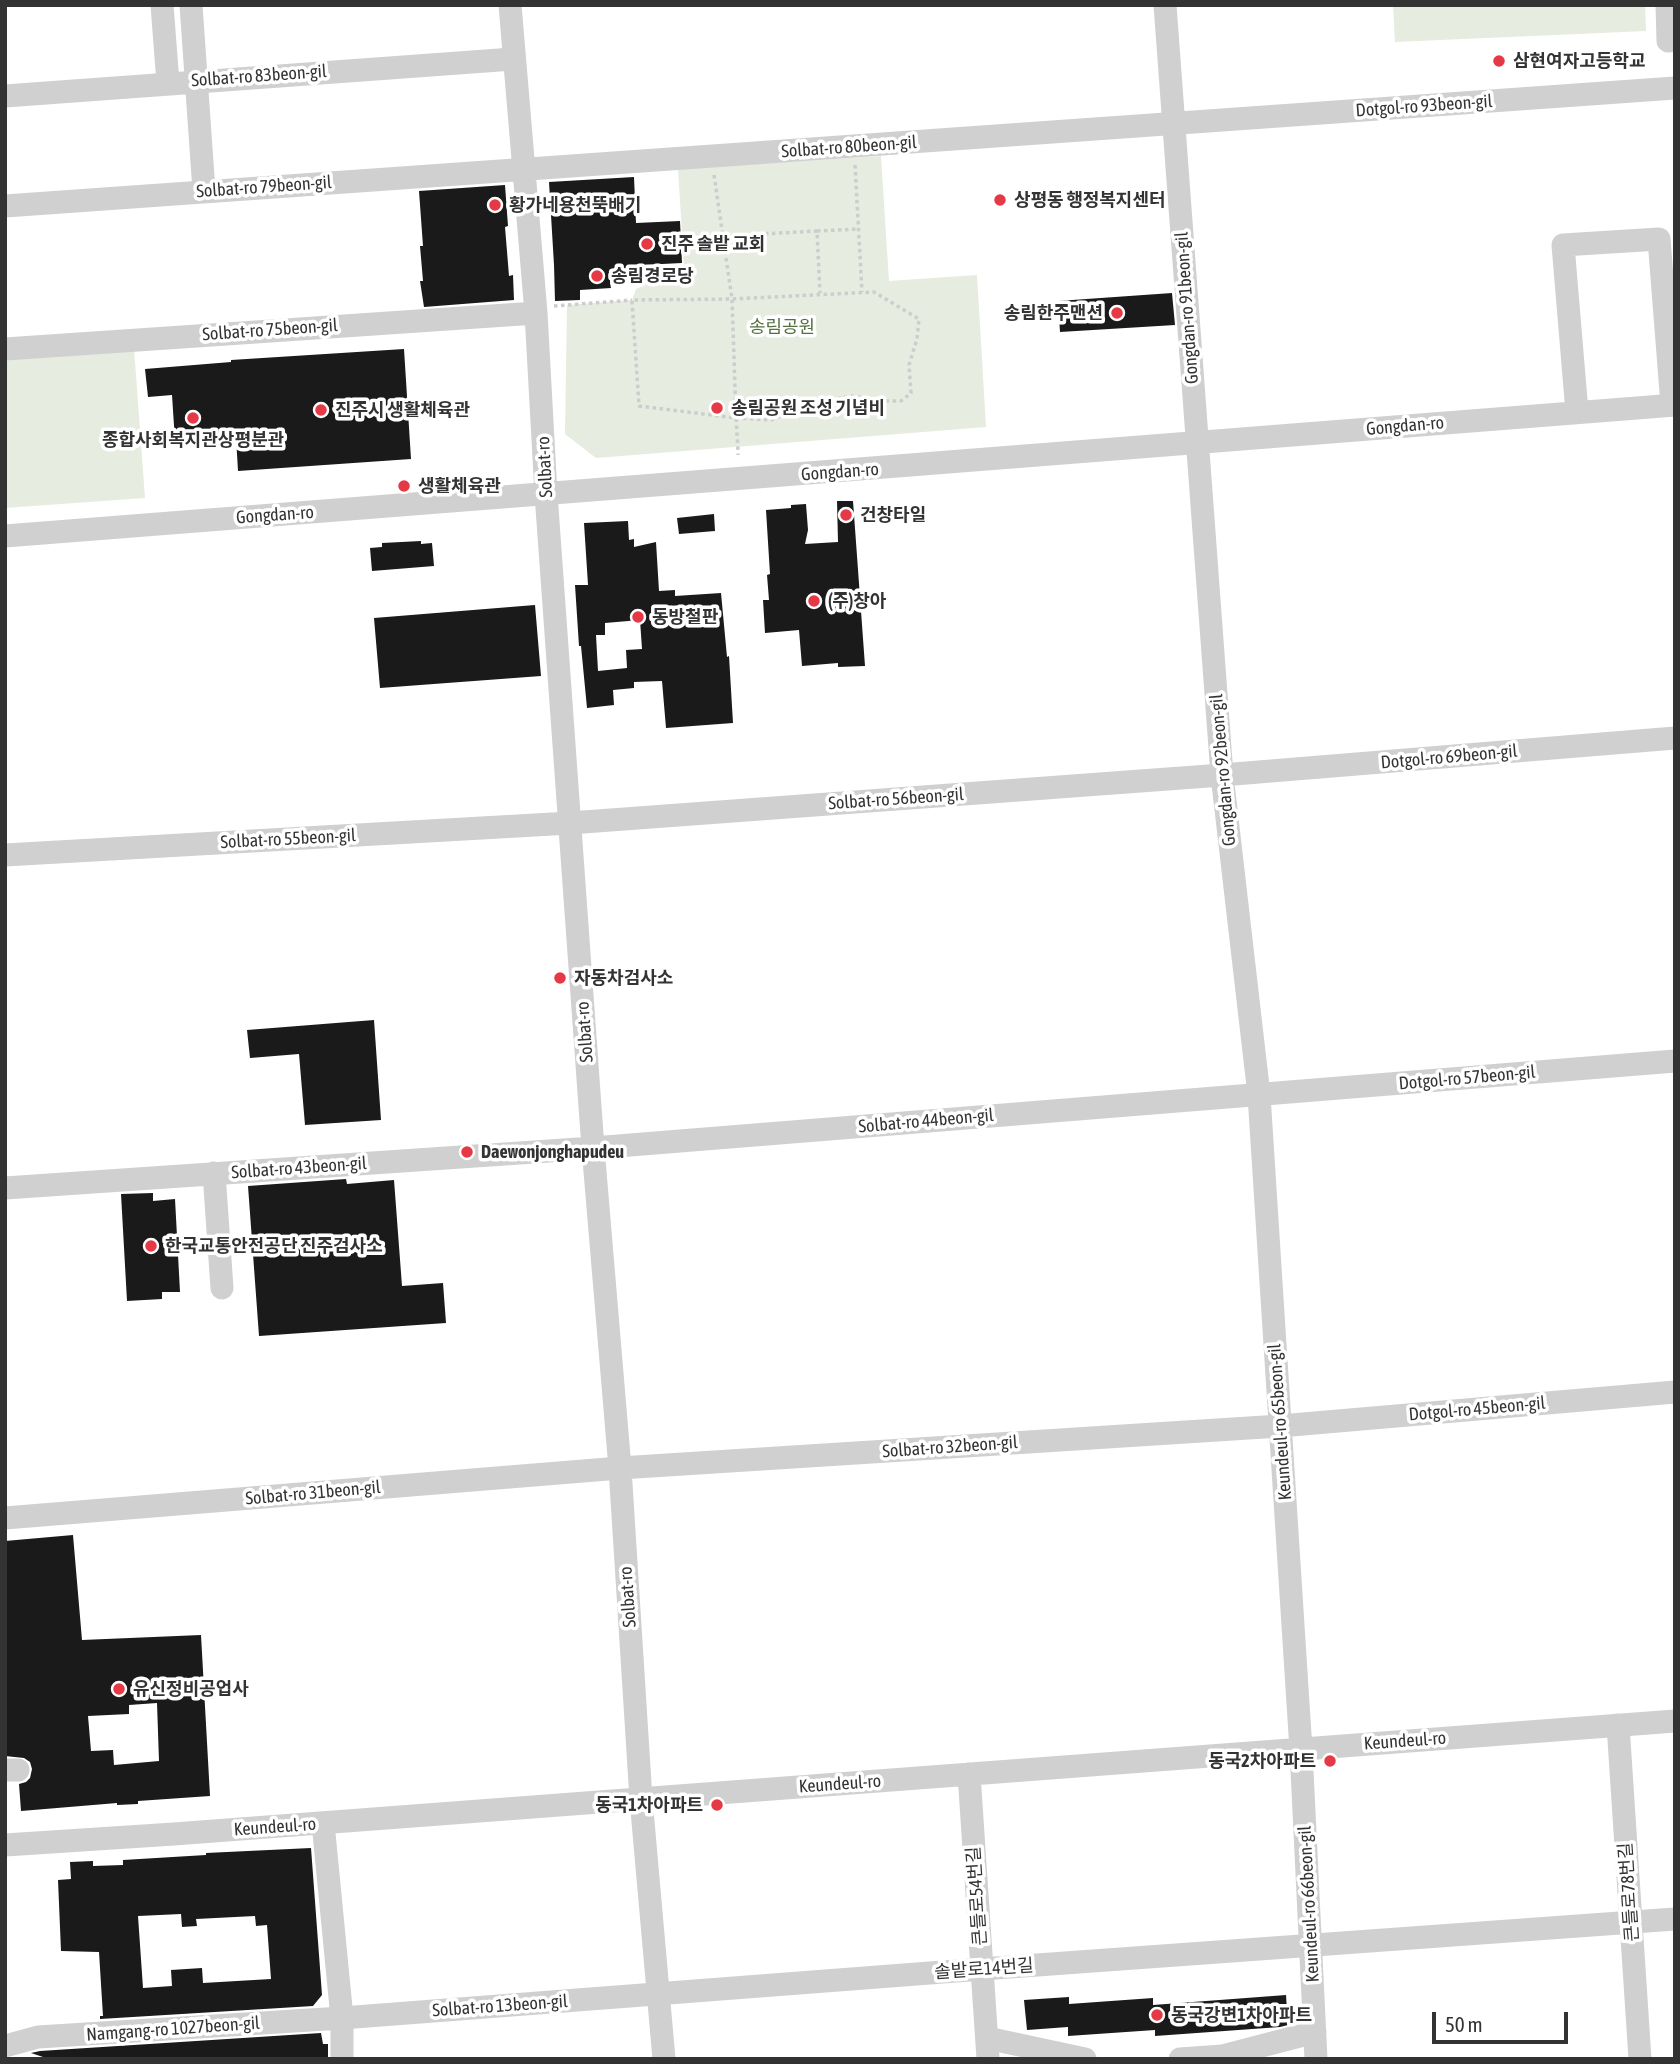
<!DOCTYPE html>
<meta charset="utf-8">
<style>
body{margin:0}
#map{position:relative;width:1680px;height:2064px;overflow:hidden;background:#fff;font-family:"Asap Condensed",sans-serif}
canvas{display:block}
.frame{position:absolute;inset:0;border:7px solid #333;pointer-events:none}
.scale{position:absolute;left:1432px;top:2012px;width:136px;height:32px;box-sizing:border-box;border:4px solid #333;border-top:0;padding-left:9px;font-size:21px;line-height:24px;white-space:nowrap;color:#333;-webkit-text-stroke:5px #fff;paint-order:stroke}
</style>
<div id="map">
<canvas width="1680" height="2064"></canvas>
<div class="frame"></div>
<div class="scale">50 m</div>
</div>
<script>
const g = document.querySelector('canvas').getContext('2d');
g.lineJoin = 'round';
function fillPath(path, color) { g.fillStyle = color; g.fill(path, 'evenodd'); }
const poly = rows => new Path2D(rows.map(r => 'M' + r).join(''));
function strokePath(path, color, width, dash) { g.strokeStyle = color; g.lineWidth = width; g.lineCap = dash ? 'butt' : 'round'; g.setLineDash(dash || []); g.stroke(path); }
function label(font, color, halo, rows, align = 'center') {
  g.font = font + ' "Asap Condensed","Noto Sans KR",sans-serif'; g.lineWidth = 7; g.setLineDash([]); g.textBaseline = 'middle'; g.strokeStyle = halo; g.fillStyle = color; for (const [text, x, y, turn = 0] of rows) {
    g.save(); g.translate(x, y); g.rotate((+turn || 0) * Math.PI / 180); g.textAlign = isNaN(turn) ? turn : align; if (halo) g.strokeText(text, 0, 0); g.fillText(text, 0, 0); g.restore();
  }
}
const green = poly([
 [1393,5,1645,5,1646,31,1395,42],
 [881,156,889,281,977,275,986,427,596,458,565,434,567,305,632,300,636,289,641,287,645,282,644,268,684,265,678,169],
 [134,348,145,498,5,508,5,358]
]);
const building = poly([
 [634,177,636,223,680,221,682,263,642,265,643,280,610,283,611,288,580,290,580,300,555,301,554,265,549,182],
 [505,185,508,226,505,227,509,276,513,275,514,300,424,307,420,281,423,281,420,246,423,246,419,191],
 [1172,293,1175,325,1060,332,1058,301],
 [404,349,411,459,238,471,236,437,175,441,172,395,148,397,145,369,231,362,231,360],
 [837,501,853,501,865,666,838,667,838,663,802,666,799,630,765,633,763,600,769,600,767,575,770,574,766,510,791,508,791,505,806,504,808,530,805,544,838,542],
 [714,514,715,531,679,534,677,518],
 [628,521,629,540,634,539,634,547,656,542,659,591,675,590,675,596,721,593,727,657,729,656,733,723,666,728,662,681,634,682,634,688,613,690,614,705,587,708,581,646,579,646,575,585,588,585,584,523],
 [640,620,642,649,626,650,627,668,598,671,596,635,605,635,605,623],
 [421,541,421,544,432,543,434,566,372,571,370,548,382,547,382,543],
 [535,605,541,676,380,688,374,618],
 [374,1020,381,1120,305,1125,299,1054,250,1058,247,1030],
 [346,1179,347,1184,394,1180,402,1286,443,1283,446,1323,259,1336,248,1186],
 [153,1193,153,1201,175,1199,180,1292,162,1292,162,1299,127,1301,121,1194],
 [73,1535,82,1640,201,1635,210,1796,138,1801,138,1804,117,1805,117,1803,21,1811,19,1784,26,1782,30,1778,32,1769,30,1762,24,1758,5,1756,5,1541],
 [157,1703,159,1761,114,1765,113,1750,91,1751,88,1716,129,1714,129,1705],
 [311,1848,322,1995,313,2006,100,2019,100,2016,103,2016,99,1952,61,1951,58,1880,71,1879,70,1862,93,1861,93,1866,123,1865,123,1860,206,1855,206,1853],
 [181,1914,182,1927,197,1926,196,1919,255,1916,256,1926,267,1925,271,1979,203,1983,202,1968,171,1970,172,1986,143,1988,138,1916],
 [1286,1995,1288,2025,1280,2027,1155,2036,1155,2030,1068,2036,1068,2027,1027,2030,1024,2000,1069,1997,1069,2004,1153,1998,1153,2005],
 [321,2033,323,2044,328,2044,328,2059,49,2059,31,2053,40,2051]
]);
const path = poly([
 [855,165,862,292],
 [714,175,732,299,874,292,919,319,917,339,909,365,911,393,901,401,886,401,851,396,814,403,771,420,736,418,639,406,632,300,732,299,736,418,738,450,738,455],
 [817,231,858,229],
 [723,236,817,231,820,293],
 [554,306,632,300]
]);
const minor = poly([
 [162,5,168,83],
 [191,5,204,191],
 [510,5,536,313,546,494,593,1148,620,1468,641,1799,664,2059],
 [1165,5,1222,775,1259,1095,1301,1750,1316,2059],
 [1667,5,1668,41,1675,40],
 [5,96,513,59],
 [5,206,1675,88],
 [5,349,536,313],
 [1577,412,1563,245,1659,239,1672,405],
 [5,536,1675,405],
 [5,855,570,823,1222,775,1675,738],
 [214,1173,222,1288],
 [5,1188,593,1148,1675,1061],
 [5,1518,620,1468,1280,1426,1675,1392],
 [1618,1725,1640,2059],
 [5,1770,18,1770],
 [969,1774,988,2059],
 [323,1823,342,2018,342,2059],
 [5,1845,174,1834,1675,1721],
 [987,2038,1085,2059],
 [5,2046,38,2037,342,2018,982,1969,1675,1919],
 [1180,2059,1223,2056,1315,2032]
]);
const markers = [
 [1499,61,7,"#e63946"],
 [1000,200,7,"#e63946"],
 [495,205,7,"#e63946"],
 [647,244,7,"#e63946"],
 [597,276,7,"#e63946"],
 [1117,313,7,"#e63946"],
 [717,408,7,"#e63946"],
 [321,410,7,"#e63946"],
 [193,418,7,"#e63946"],
 [404,486,7,"#e63946"],
 [846,515,7,"#e63946"],
 [814,601,7,"#e63946"],
 [638,617,7,"#e63946"],
 [560,978,7,"#e63946"],
 [467,1152,7,"#e63946"],
 [151,1246,7,"#e63946"],
 [119,1689,7,"#e63946"],
 [1330,1761,7,"#e63946"],
 [717,1805,7,"#e63946"],
 [1157,2015,7,"#e63946"]
];
const poiNames = [
 ["삼현여자고등학교",1513,61],
 ["상평동 행정복지센터",1014,200],
 ["황가네용천뚝배기",509,205],
 ["진주 솔밭 교회",661,244],
 ["송림경로당",611,276],
 ["송림한주맨션",1103,313,"right"],
 ["송림공원 조성 기념비",731,408],
 ["진주시 생활체육관",335,410],
 ["종합사회복지관상평분관",193,440,"center"],
 ["생활체육관",418,486],
 ["건창타일",860,515],
 ["(주)창아",828,601],
 ["동방철판",652,617],
 ["자동차검사소",574,978],
 ["Daewonjonghapudeu",481,1152],
 ["한국교통안전공단 진주검사소",165,1246],
 ["유신정비공업사",133,1689],
 ["동국2차아파트",1316,1761,"right"],
 ["동국1차아파트",703,1805,"right"],
 ["동국강변1차아파트",1171,2015]
];
const streetNames = [
 ["Solbat-ro 83beon-gil",259,76,-4],
 ["Dotgol-ro 93beon-gil",1424,106,-4],
 ["Solbat-ro 80beon-gil",849,147,-4],
 ["Solbat-ro 79beon-gil",264,187,-4],
 ["Gongdan-ro 91beon-gil",1187,308,-94],
 ["Solbat-ro 75beon-gil",270,330,-4],
 ["Gongdan-ro",1405,426,-5],
 ["Solbat-ro",545,467,-93],
 ["Gongdan-ro",840,472,-4],
 ["Gongdan-ro",275,515,-4],
 ["Dotgol-ro 69beon-gil",1449,757,-5],
 ["Gongdan-ro 92beon-gil",1223,770,-95],
 ["Solbat-ro 56beon-gil",896,799,-4],
 ["Solbat-ro 55beon-gil",288,839,-3],
 ["Solbat-ro",585,1032,-94],
 ["Dotgol-ro 57beon-gil",1467,1078,-5],
 ["Solbat-ro 44beon-gil",926,1121,-5],
 ["Solbat-ro 43beon-gil",299,1168,-4],
 ["Dotgol-ro 45beon-gil",1477,1409,-5],
 ["Keundeul-ro 65beon-gil",1280,1422,-94],
 ["Solbat-ro 32beon-gil",950,1447,-4],
 ["Solbat-ro 31beon-gil",313,1493,-5],
 ["Solbat-ro",628,1597,-94],
 ["Keundeul-ro",1405,1741,-4],
 ["Keundeul-ro",840,1784,-4],
 ["Keundeul-ro",275,1827,-4],
 ["큰들로78번길",1629,1892,-94],
 ["큰들로54번길",977,1896,-94],
 ["Keundeul-ro 66beon-gil",1309,1904,-93],
 ["솔밭로14번길",984,1969,-4],
 ["Solbat-ro 13beon-gil",500,2006,-4],
 ["Namgang-ro 1027beon-gil",173,2029,-4]
];
const parkNames = [
 ["송림공원",782,327]
];
fillPath(green, '#e6ecdf');
fillPath(building, '#1a1a1a');
strokePath(path, '#cdcdcd', 3.5, [3.5, 3.5]);
strokePath(minor, '#d0d0d0', 23);
for (const [x, y, r, color] of markers) { const dot = new Path2D(); dot.arc(x, y, r, 0, 2 * Math.PI); g.fillStyle = color; g.fill(dot); strokePath(dot, '#fff', 2.5); }
label('bold 18px', '#333', '#fff', poiNames, 'left');
label('18px', '#333', '#fff', streetNames);
label('18px', '#56703f', '#fff', parkNames);
</script>
